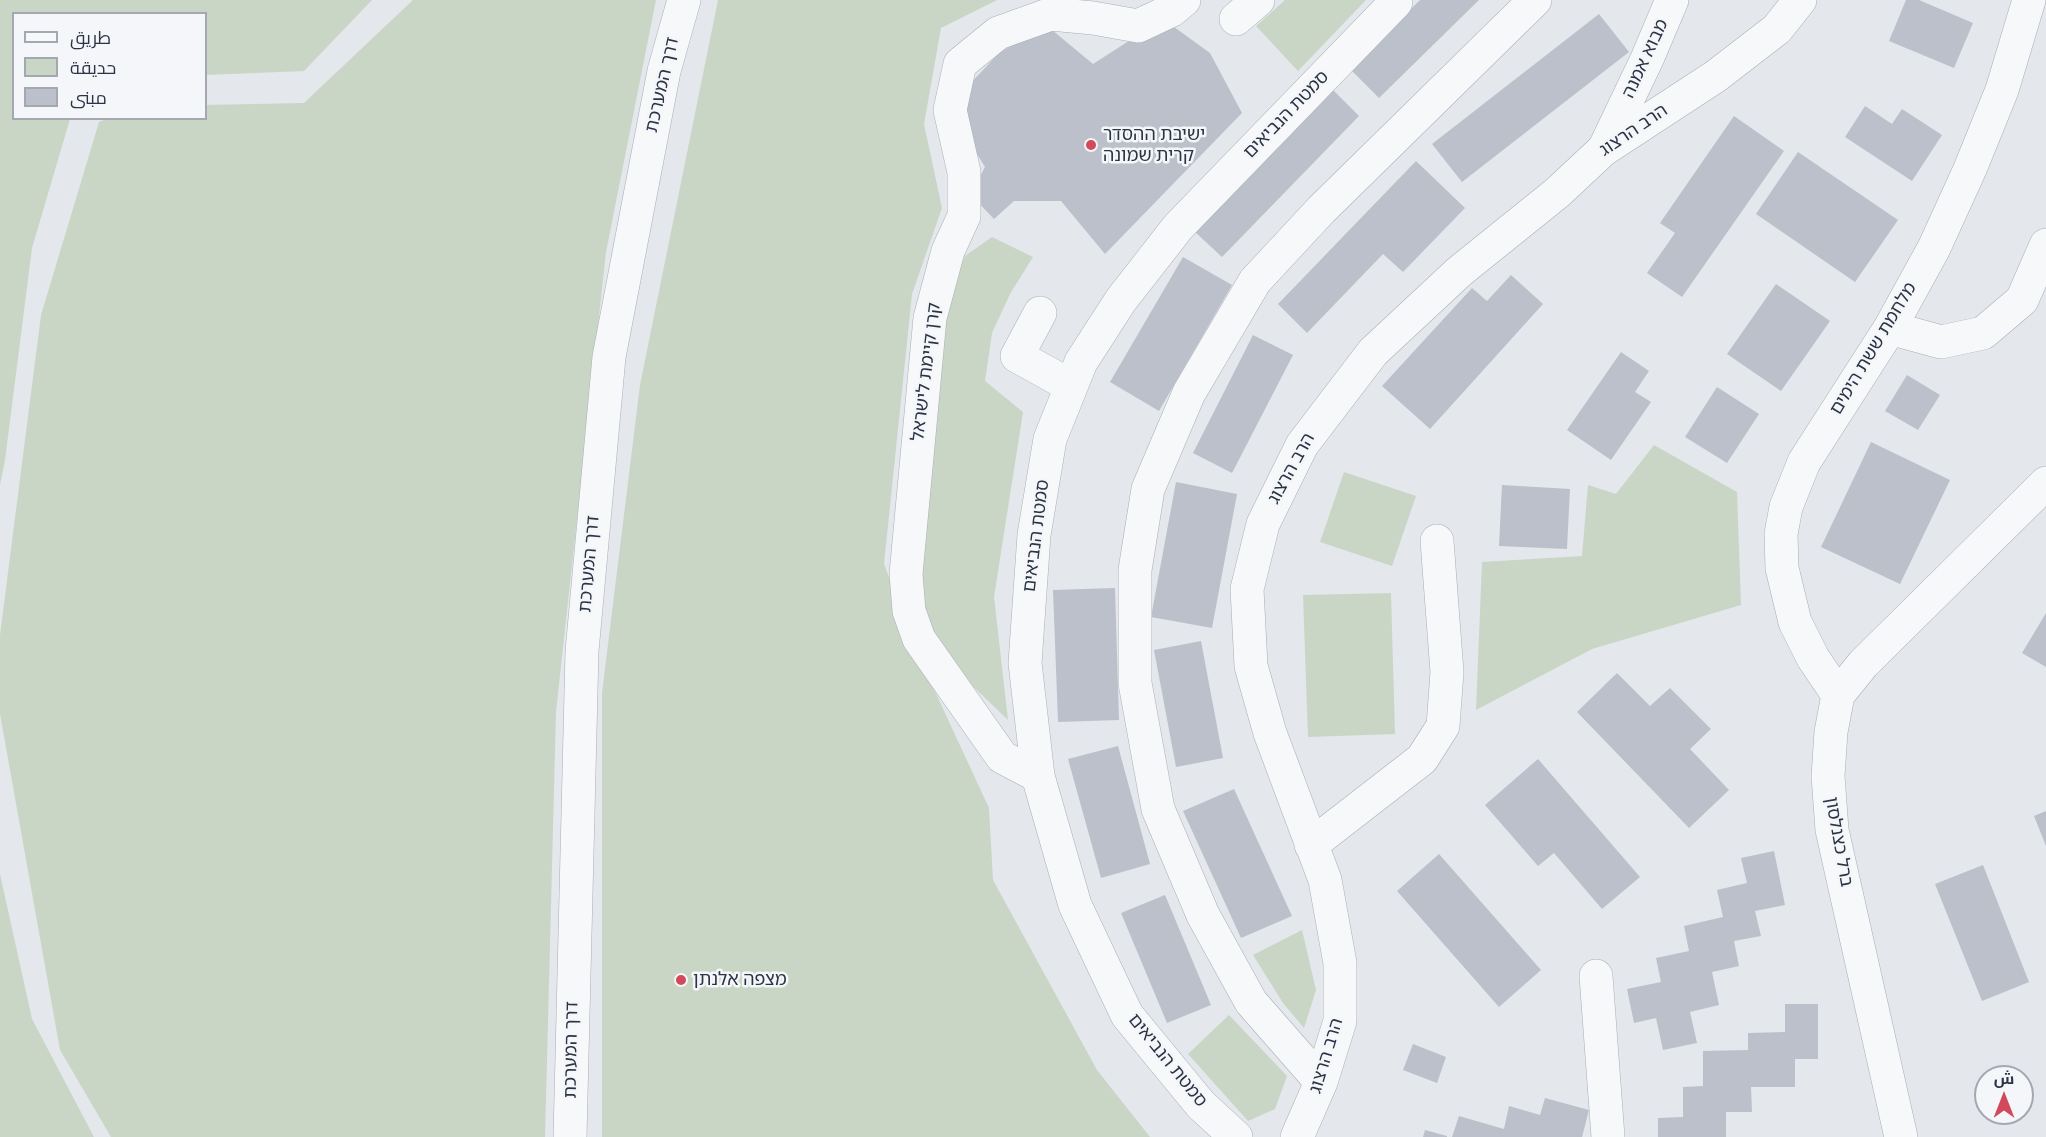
<!DOCTYPE html>
<meta charset="utf-8">
<style>
body{margin:0}
#map{position:relative;width:2046px;height:1137px;overflow:hidden;background:#e4e7ec;font-family:Roboto,Cairo,sans-serif}
canvas{display:block}
.legend{position:absolute;left:12px;top:12px;width:195px;height:108px;box-sizing:border-box;background:#f4f6f9;border:2px solid #a4a8b1;margin:0;padding:8px 10px;list-style:none;font-size:18px;color:#2b3445}
.legend li{display:flex;align-items:center;gap:12px;height:30px}
.legend b{width:30px;border:2px solid #a4a8b1}
.north{position:absolute;left:1974px;top:1065px;width:60px;height:60px;box-sizing:border-box;background:#f4f6f9;border:2px solid #a4a8b1;border-radius:50%;rotate:0deg;font-size:16px;font-weight:700;line-height:24px;text-align:center;color:#2b3445}
.north::after{content:'';display:block;margin:auto;width:21px;height:27px;background:#d1495b;clip-path:polygon(50% 0,100% 100%,50% 72%,0 100%)}
</style>
<div id="map">
<canvas width="2046" height="1137"></canvas>
<ul class="legend">
<li><b style="height:8px;background:#f7f8fa"></b>طريق</li>
<li><b style="height:16px;background:#c9d6c5"></b>حديقة</li>
<li><b style="height:16px;background:#bbc0ca"></b>مبنى</li>
</ul>
<div class="north">ش</div>
</div>
<script>
const g = document.querySelector('canvas').getContext('2d');
g.lineJoin = 'round';
function fillPath(path, color) { g.fillStyle = color; g.fill(path, 'evenodd'); }
const poly = rows => new Path2D(rows.map(r => 'M' + r).join(''));
function strokePath(path, color, width, dash) { g.strokeStyle = color; g.lineWidth = width; g.lineCap = dash ? 'butt' : 'round'; g.setLineDash(dash || []); g.stroke(path); }
function label(font, color, halo, rows, align = 'center') {
  g.font = font + ' Roboto,"Noto Sans Hebrew",sans-serif'; g.lineWidth = 5; g.setLineDash([]); g.textBaseline = 'middle'; g.strokeStyle = halo; g.fillStyle = color; for (const [text, x, y, turn = 0] of rows) {
    g.save(); g.translate(x, y); g.rotate((+turn || 0) * Math.PI / 180); g.textAlign = isNaN(turn) ? turn : align; if (halo) g.strokeText(text, 0, 0); g.fillText(text, 0, 0); g.restore();
  }
}
const green = poly([
 [0,0,372,0,304,71,206,75,206,14,14,14,14,118,70,119,32,248,5,460,0,485],
 [413,0,656,0,606,252,556,712,545,1137,111,1137,60,1050,0,714,0,635,41,315,99,122,108,118,206,118,206,105,304,103],
 [718,0,997,0,941,28,924,124,942,208,912,294,884,564,926,672,989,808,993,880,1097,1070,1150,1137,602,1137,602,693,640,385],
 [1285,0,1366,0,1298,71,1256,26],
 [992,237,1033,257,1010,294,992,333,985,381,1023,412,994,597,1008,720,956,670,921,614,917,573,942,306,965,256],
 [1654,445,1737,492,1741,605,1592,649,1476,710,1482,562,1582,556,1588,485,1616,494],
 [1344,472,1416,496,1392,566,1320,542],
 [1391,593,1395,734,1308,737,1303,595],
 [0,874,32,1019,94,1137,0,1137],
 [1302,930,1316,990,1304,1028,1283,1003,1253,955],
 [1229,1015,1287,1076,1275,1109,1248,1121,1188,1054]
]);
const building = poly([
 [1420,0,1479,0,1379,98,1350,69],
 [1906,0,1919,0,1973,23,1954,68,1889,41],
 [1599,14,1629,52,1462,182,1432,144],
 [1163,19,1210,53,1242,113,1105,254,1061,201,1014,201,994,219,970,194,985,167,958,123,967,87,999,53,1046,25,1093,64],
 [1332,89,1359,116,1222,257,1194,231],
 [1865,106,1892,124,1902,109,1942,135,1912,181,1845,137],
 [1734,116,1784,151,1682,297,1647,273,1675,233,1660,223],
 [1798,152,1898,220,1855,282,1756,214],
 [1416,161,1465,208,1403,272,1383,254,1307,333,1278,304],
 [1183,257,1232,285,1159,411,1110,382],
 [1511,275,1543,304,1430,429,1382,386,1472,288,1487,301],
 [1776,284,1830,321,1781,391,1727,354],
 [1253,335,1293,355,1232,473,1193,453],
 [1621,352,1649,371,1635,392,1651,402,1611,460,1567,430],
 [1907,375,1940,395,1918,430,1885,411],
 [1717,387,1759,414,1727,463,1685,437],
 [1871,442,1950,480,1900,584,1821,547],
 [1176,482,1237,494,1212,628,1151,617],
 [1502,485,1570,489,1567,549,1499,546],
 [1115,588,1119,720,1058,722,1053,590],
 [2046,613,2046,667,2022,653],
 [1201,641,1223,758,1176,767,1154,650],
 [1617,673,1650,706,1670,688,1711,729,1690,749,1729,790,1689,828,1577,712],
 [1118,746,1150,864,1101,878,1068,759],
 [1538,759,1640,877,1602,909,1554,853,1538,866,1485,805],
 [1234,789,1292,916,1241,938,1183,811],
 [2046,811,2046,846,2034,816],
 [1774,851,1785,905,1755,911,1761,936,1734,941,1739,966,1712,972,1719,1005,1690,1012,1697,1043,1663,1050,1656,1018,1634,1023,1627,989,1661,982,1656,958,1689,951,1684,926,1723,917,1717,890,1747,883,1741,858],
 [1439,854,1541,970,1499,1007,1397,891],
 [1983,865,2029,982,1982,1001,1935,884],
 [1165,895,1211,1005,1167,1023,1121,913],
 [1785,1004,1818,1004,1818,1059,1795,1059,1795,1087,1751,1087,1752,1112,1726,1112,1726,1137,1658,1137,1658,1118,1683,1117,1683,1087,1703,1086,1703,1051,1748,1050,1748,1033,1785,1032],
 [1413,1044,1446,1057,1437,1083,1403,1070],
 [1545,1098,1589,1110,1582,1137,1452,1137,1459,1116,1504,1129,1509,1106,1540,1115],
 [1425,1130,1447,1136,1447,1137,1423,1137]
]);
const minor = poly([
 [1236,19,1258,0],
 [1604,149,1647,59,1672,0],
 [1040,313,1017,356,1071,386],
 [1890,328,1941,342,1983,333,2022,300,2046,245],
 [1838,695,1813,658,1795,622,1782,568,1781,534,1786,507,1804,462,1890,328,1934,248,1970,169,2002,90,2029,0],
 [1038,776,1002,757,919,639,909,611,906,574,930,318,948,251,964,216,964,172,950,110,960,64,998,33,1051,14,1093,18,1138,26,1172,10,1184,0],
 [1311,845,1422,759,1443,726,1447,672,1437,541],
 [1596,976,1608,1137],
 [1321,1082,1251,1002,1203,915,1158,809,1135,683,1135,570,1148,489,1189,393,1255,281,1321,210,1535,0],
 [570,1137,582,651,609,357,664,71,684,0],
 [1236,1137,1201,1105,1127,1015,1075,905,1038,776,1025,663,1034,535,1050,439,1081,362,1121,300,1178,227,1396,2],
 [1297,1137,1321,1082,1340,1021,1340,963,1325,880,1270,733,1251,666,1247,589,1263,524,1302,445,1373,352,1460,271,1557,193,1603,150,1716,76,1777,29,1800,0],
 [1901,1137,1832,830,1828,776,1831,732,1838,695,1863,664,2046,483]
]);
const markers = [
 [1091,145,6,"#d1495b"],
 [681,980,6,"#d1495b"]
];
const streetNames = [
 ["מבוא אמנה",1646,59,-65],
 ["דרך המערכת",663,85,-77],
 ["סמטת הנביאים",1287,115,-46],
 ["הרב הרצוג",1634,131,-34],
 ["מלחמת ששת הימים",1874,349,-59],
 ["קרן קיימת לישראל",927,372,-83],
 ["הרב הרצוג",1292,469,-61],
 ["סמטת הנביאים",1037,536,-83],
 ["דרך המערכת",590,564,-85],
 ["ברל כצנלסון",1838,842,80],
 ["דרך המערכת",572,1050,-89],
 ["הרב הרצוג",1327,1056,-73],
 ["סמטת הנביאים",1167,1061,51]
];
const poiNames = [
 ["ישיבת ההסדר",1103,135],
 ["קרית שמונה",1103,156],
 ["מצפה אלנתן",693,980]
];
fillPath(green, '#c9d6c5');
fillPath(building, '#bbc0ca');
strokePath(minor, '#a9aeb7', 34);
strokePath(minor, '#f7f8fa', 33);
for (const [x, y, r, color] of markers) { const dot = new Path2D(); dot.arc(x, y, r, 0, 2 * Math.PI); g.fillStyle = color; g.fill(dot); strokePath(dot, '#f4f6f9', 2); }
label('18px', '#2b3445', '#f4f6f9', streetNames);
label('18px', '#2b3445', '#f4f6f9', poiNames, 'left');
</script>
